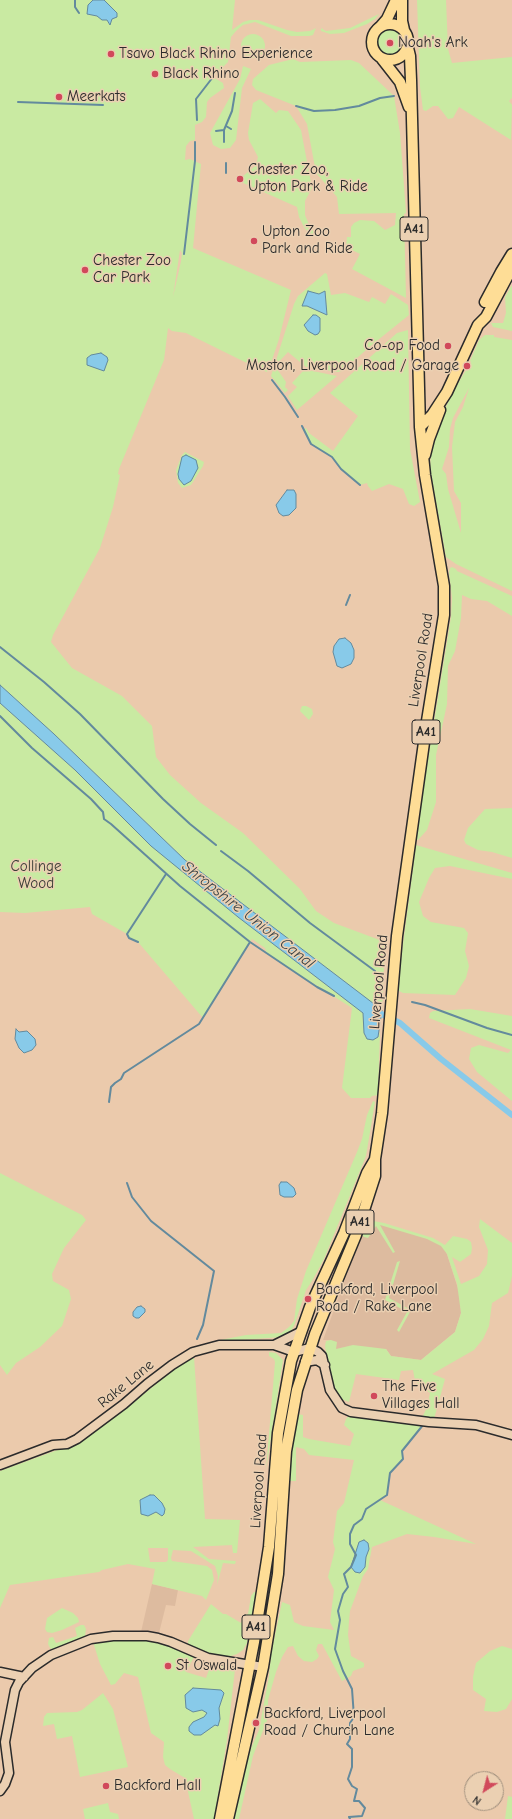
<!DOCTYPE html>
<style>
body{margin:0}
#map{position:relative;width:512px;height:1819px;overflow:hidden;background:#ebcaac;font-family:"Comic Neue",sans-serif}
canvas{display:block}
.north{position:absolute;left:464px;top:1771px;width:40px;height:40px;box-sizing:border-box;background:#ebd0b2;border:1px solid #9e8e7c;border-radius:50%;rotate:216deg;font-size:11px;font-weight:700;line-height:16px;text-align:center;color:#2b2b2b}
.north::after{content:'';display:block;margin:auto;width:14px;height:18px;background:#d1495b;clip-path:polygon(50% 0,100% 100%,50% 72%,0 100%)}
</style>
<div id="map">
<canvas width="512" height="1819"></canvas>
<div class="north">N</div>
</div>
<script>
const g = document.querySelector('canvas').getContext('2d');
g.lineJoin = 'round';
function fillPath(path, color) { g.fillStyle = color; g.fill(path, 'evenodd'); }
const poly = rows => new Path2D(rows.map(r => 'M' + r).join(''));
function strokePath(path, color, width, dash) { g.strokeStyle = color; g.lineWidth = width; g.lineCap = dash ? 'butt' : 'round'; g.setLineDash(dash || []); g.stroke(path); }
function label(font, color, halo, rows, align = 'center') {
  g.font = font + ' "Comic Neue",sans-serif'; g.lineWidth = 3; g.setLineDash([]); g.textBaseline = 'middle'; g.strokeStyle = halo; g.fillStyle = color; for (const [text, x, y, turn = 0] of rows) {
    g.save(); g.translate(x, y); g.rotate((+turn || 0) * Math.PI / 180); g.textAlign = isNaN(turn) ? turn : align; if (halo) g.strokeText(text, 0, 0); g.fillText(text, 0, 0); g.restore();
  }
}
const built = poly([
 [366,1222,378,1223,435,1241,445,1248,460,1295,461,1313,455,1332,421,1360,391,1356,386,1349,336,1349,331,1340,323,1340],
 [152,1584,178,1590,175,1606,166,1605,159,1633,141,1632]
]);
const green = poly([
 [0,0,235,0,232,30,243,22,250,20,258,20,287,30,297,32,310,31,316,28,313,35,309,36,291,36,255,22,243,25,236,31,231,37,228,62,213,77,223,83,224,88,210,98,207,102,206,117,202,122,195,125,195,140,190,141,186,146,185,160,190,159,201,164,193,248,291,290,279,339,270,366,267,372,259,369,186,333,172,331,168,328,164,360,119,469,118,474,120,475,113,507,100,548,53,635,51,642,72,668,122,696,152,726,156,757,170,775,201,803,243,833,300,889,316,911,334,923,385,942,382,1010,185,860,54,734,0,685],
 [180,250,182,253,181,261,173,297],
 [417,0,446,0,448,49,452,63,512,57,512,98,509,101,512,105,511,140,459,107,453,118,448,119,438,106,433,106,426,111,423,110,420,87],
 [379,14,375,19,367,24,344,33,330,34,321,31,321,28,326,31,350,28],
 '377 42a13 13 0 1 1 26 0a13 13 0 1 1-26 0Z',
 '241 46a12 12 0 1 1 24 0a12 12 0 1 1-24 0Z',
 [293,59,300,62,351,60,359,63,394,96,400,133,406,213,404,214,406,298,352,269,360,254,346,247,347,237,351,237,351,227,354,223,360,220,374,221,385,230,395,225,396,213,339,214,337,197,316,173,307,124,296,106,256,90,252,85,253,79,269,65],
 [243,66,251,69,242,88,236,140,230,148,221,149,213,145,210,133,240,79],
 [260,99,276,113,279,110,288,111,301,130,312,188,305,201,305,215,310,227,316,234,314,236,311,236,304,227,299,217,297,207,241,182,242,177,255,166,257,161,258,157,249,140,248,133,253,103],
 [325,273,327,274,331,295,345,293,369,302,372,297,385,304,391,294,408,305,409,315,373,344,342,371,338,372,306,367,288,352,275,366,286,382,285,387,288,390,285,393,271,376,294,304,298,296],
 [325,291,327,315,307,306],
 [512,285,512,331,493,327,491,323,503,323,506,313,505,297],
 [408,330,410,449,420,502,414,506,409,504,403,489,389,484,372,491,368,486,367,483,360,485,341,469,332,457,311,444,304,429,306,428,309,433,333,451,358,416,330,393,397,333],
 [485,335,494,335,494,337,512,340,512,591,456,564,446,557,430,469,431,451,441,417,454,390,471,362,470,361,479,340],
 [469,388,463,407,455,422,452,447,454,491,461,503,461,533,448,489,446,474,442,469,449,447,450,429,453,418],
 [308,370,337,376,297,410,288,396,297,387,292,383,303,371],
 [185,452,204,462,203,466,193,482,191,485,182,488,178,483,176,470,182,455],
 [452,567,456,569,457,571,512,596,512,616,487,601,471,599,462,595,461,618,455,651,448,666,447,704,436,755,436,802,427,830,418,840,415,839,451,617,452,598,449,572,450,568],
 [0,703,75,770,136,831,238,917,363,1013,365,1037,378,1037,380,1032,378,1095,372,1096,370,1098,351,1098,342,1088,352,1008,267,954,265,948,252,939,203,1018,138,942,129,938,127,934,92,914,90,907,25,913,0,912],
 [302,706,306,706,312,709,313,714,309,720,300,711],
 [512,808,512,858,492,852,478,850,466,844,464,840,468,828,485,809],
 [416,845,512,873,512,879,450,866,435,868,429,878,419,902,423,916,431,922,464,928,468,933,465,951,469,966,466,978,455,995,403,993,397,990],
 [470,1009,512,1016,512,1101,477,1072,469,1059,471,1048,479,1045,508,1053,511,1050,429,1018,430,1013,433,1011],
 [373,1101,375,1102,366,1156,324,1259,312,1281,306,1290,294,1326,289,1334,283,1337,210,1342,246,1335,281,1333,289,1327,294,1321,297,1299,306,1271,357,1152,362,1139,367,1115],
 [0,1173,82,1215,86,1220,64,1248,52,1274,53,1281,69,1290,71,1299,62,1326,40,1347,16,1363,7,1375,0,1365],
 [480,1219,512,1243,512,1276,508,1293,492,1303,489,1326,483,1339,474,1350,432,1374,445,1379,434,1419,422,1418,427,1407,430,1393,415,1381,413,1370,401,1371,399,1380,356,1374,349,1402,341,1399,334,1389,330,1376,325,1346,326,1341,331,1340,337,1342,336,1349,353,1345,386,1349,391,1356,421,1360,455,1332,461,1313,457,1284,447,1254,441,1246,427,1239,380,1225,395,1252,393,1253,376,1226,368,1238,364,1237,362,1235,366,1222,368,1220,384,1223,433,1238,445,1245,453,1236,467,1239,471,1242,472,1248,471,1254,460,1262,452,1257,461,1284,479,1276,487,1264,488,1250,479,1227],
 [400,1261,389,1298,411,1310,399,1332,397,1330,407,1312,385,1300,397,1262],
 [269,1352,276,1353,283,1360,266,1470,275,1362,274,1359,269,1356],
 [194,1357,205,1519,240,1520,237,1553,233,1553,232,1545,193,1547,209,1559,236,1561,235,1564,223,1563,217,1585,218,1576,215,1566,191,1551,173,1550,171,1558,172,1561,207,1566,212,1570,214,1580,206,1600,202,1596,152,1584,155,1569,128,1564,102,1570,99,1572,10,1585,0,1608,0,1471,63,1448,69,1449,83,1440,128,1407,177,1367],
 [157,1497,165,1509,158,1512,141,1514,143,1499],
 [148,1548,168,1548,168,1560,166,1562,150,1562],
 [297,1414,303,1415,303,1437,309,1439,350,1446,354,1434,344,1425,346,1419,350,1414,423,1425,402,1451,403,1459,390,1473,387,1495,380,1500,476,1544,434,1537,407,1534,372,1547,368,1569,363,1576,350,1611,349,1621,348,1635,351,1656,364,1663,364,1667,353,1671,351,1676,342,1681,322,1644,318,1644,316,1650,319,1656,317,1659,312,1662,304,1661,298,1656,293,1646,288,1647,282,1657,276,1672,268,1700,268,1718,253,1756,239,1819,233,1819,250,1751,259,1730,269,1676,271,1654,282,1602,290,1605,294,1622,303,1626,334,1630,330,1622,334,1590,328,1577,335,1549,333,1542,337,1511,344,1503,354,1460,309,1455,304,1449,296,1447,296,1481,288,1481,289,1452],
 [364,1540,368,1543,369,1549,366,1557,365,1567,356,1555,359,1542],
 [254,1592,257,1592,255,1615,250,1622,247,1643,243,1650,237,1654,228,1657,213,1655,188,1645,188,1641,211,1604,223,1614,226,1614,241,1623,244,1615,248,1614,251,1596],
 [62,1608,73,1613,78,1618,79,1622,62,1630,52,1633,47,1632,45,1629,47,1618],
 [81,1625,84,1625,86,1629,85,1636,53,1650,50,1648,48,1644,49,1638,53,1637,56,1643,77,1636,75,1628],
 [131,1639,161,1641,194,1657,186,1672,206,1678,210,1667,201,1664,204,1661,232,1666,235,1669,227,1740,214,1819,194,1819,185,1778,170,1769,165,1765,163,1757,164,1742,151,1733,138,1677,124,1673,115,1684,111,1685,100,1664,93,1642],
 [502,1646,512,1649,512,1699,506,1709,497,1712,484,1711,486,1699,473,1690,473,1677,476,1663,490,1651],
 [103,1693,113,1709,128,1767,80,1777,72,1736,57,1739,54,1724,43,1726,44,1717,47,1713,77,1712,82,1710],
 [508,1796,512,1797,512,1819,505,1819],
 [108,1803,110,1812,118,1814,119,1819,85,1819,83,1809]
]);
const water = poly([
 [93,0,104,0,117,13,117,17,112,19,110,25,107,20,102,20,97,16,87,14,88,5,93,0],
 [308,291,319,294,325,291,327,315,307,306,302,306,308,291],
 [313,315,316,315,320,318,320,331,318,334,315,335,308,331,304,325,313,315],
 [101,353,107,357,108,360,104,371,87,365,87,358,91,355,101,353],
 [186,455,196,460,198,468,191,481,184,485,179,479,178,474,182,457,186,455],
 [287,490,294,490,296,494,296,508,289,515,283,516,279,513,276,505,287,490],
 [345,638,351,643,354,650,354,658,351,664,342,668,337,666,333,652,334,646,339,639,345,638],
 [0,685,54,734,185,860,382,1010,378,1037,373,1040,367,1039,364,1033,363,1013,238,917,151,846,75,770,0,703,0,685],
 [16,1029,19,1032,27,1031,35,1039,36,1045,32,1050,24,1053,19,1048,15,1039,16,1029],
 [281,1182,287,1182,294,1188,296,1194,293,1197,284,1197,280,1195,279,1185,281,1182],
 [141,1306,145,1309,145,1312,139,1318,136,1318,133,1316,133,1312,137,1307,141,1306],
 [150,1495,154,1495,162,1503,165,1509,164,1514,162,1516,156,1512,148,1516,141,1514,140,1500,150,1495],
 [364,1540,368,1543,369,1549,366,1557,365,1567,360,1573,355,1572,351,1567,359,1542,364,1540],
 [193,1688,221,1690,224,1693,219,1708,220,1719,218,1726,215,1725,201,1735,194,1735,189,1731,189,1727,193,1722,204,1717,207,1713,202,1710,193,1712,186,1708,185,1695,193,1688]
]);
const stream = poly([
 [75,0,75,7,79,13],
 [18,102,103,105],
 [296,106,314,111,335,110,359,106,380,98,394,96],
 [197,120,196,99,213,77],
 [226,126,231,129],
 [216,131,224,130],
 [224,142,224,130,232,111,235,93],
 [226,163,226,173],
 [184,254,195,161,195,142],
 [272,380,285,397,298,417],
 [302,426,311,444,332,457,341,469,360,485],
 [346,605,350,595],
 [0,647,44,682,80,714,163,799,190,824,216,845],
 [0,716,32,748,91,799,103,812,104,819,111,824,180,886,250,942,317,987,334,996],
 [221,851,248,871,310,923,375,971],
 [138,942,129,938,127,934,166,874],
 [412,1002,425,1005,487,1028,512,1035],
 [109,1102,111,1087,115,1083,121,1079,124,1073,199,1024,250,942],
 [127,1183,132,1197,151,1221,214,1271,203,1325,197,1339],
 [350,1819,349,1817,362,1816,365,1808,359,1801,354,1801,357,1789,352,1786,348,1779,352,1767,352,1749,347,1744,350,1739,350,1723,354,1717,352,1689,343,1671,335,1649,340,1620,338,1611,343,1594,348,1587,344,1574,351,1567,356,1555,350,1544,350,1534,354,1525,362,1519,366,1509,387,1495,390,1473,403,1459,402,1451,423,1425]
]);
const canal = poly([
 [375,1011,400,1023,441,1059,512,1115]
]);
const secondary = poly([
 [274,1345,294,1352,310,1348,318,1352,322,1356,330,1390,342,1408,351,1412,429,1422,476,1425,512,1435],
 [305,1362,317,1360,325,1365],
 [0,1465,53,1445,67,1444,77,1439,124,1404,147,1384,172,1365,193,1352,219,1345,274,1345,300,1332],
 [0,1672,24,1677],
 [0,1791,5,1784,9,1773,5,1742,15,1690,19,1682,32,1668,51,1655,91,1639,113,1636,147,1636,158,1638,171,1642,208,1658,263,1667]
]);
const highway = poly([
 [402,0,402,21,404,30],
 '372 42a18 18 0 1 1 36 0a18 18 0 1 1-36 0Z',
 [380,27,387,19,396,0],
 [382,59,400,82,409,107],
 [485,302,501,272,512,254],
 [420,427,432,415,447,392,478,325,486,317,512,268],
 [425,455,429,439,440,410],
 [220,1819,254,1642,269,1547,278,1433,291,1361,310,1307,344,1233,367,1173,374,1161],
 [228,1819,263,1667,278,1574,286,1451,297,1390,315,1334,356,1235,375,1176,375,1159,382,1113,397,936,427,721,444,615,444,586,425,475,420,427,411,80,410,56,408,48]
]);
const markers = [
 [390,43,4,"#d1495b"],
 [111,54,4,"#d1495b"],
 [155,74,4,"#d1495b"],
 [59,97,4,"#d1495b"],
 [240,179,4,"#d1495b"],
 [254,241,4,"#d1495b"],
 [85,270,4,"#d1495b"],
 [448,346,4,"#d1495b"],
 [467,366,4,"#d1495b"],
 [308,1299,4,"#d1495b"],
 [374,1396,4,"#d1495b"],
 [168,1666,4,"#d1495b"],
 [256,1723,4,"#d1495b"],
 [106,1786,4,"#d1495b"]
];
const shields = [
 [414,229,28],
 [426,732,28],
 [360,1222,28],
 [256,1627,28]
];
const shieldNames = [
 ["A41",414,229],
 ["A41",426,732],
 ["A41",360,1222],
 ["A41",256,1627]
];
const poiNames = [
 ["Noah's Ark",398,43],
 ["Tsavo Black Rhino Experience",119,54],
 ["Black Rhino",163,74],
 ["Meerkats",67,97],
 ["Chester Zoo,",248,170],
 ["Upton Park & Ride",248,187],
 ["Upton Zoo",262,232],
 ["Park and Ride",262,249],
 ["Chester Zoo",93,261],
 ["Car Park",93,278],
 ["Co-op Food",440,346,"right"],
 ["Moston, Liverpool Road / Garage",459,366,"right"],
 ["Backford, Liverpool",316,1290],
 ["Road / Rake Lane",316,1307],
 ["The Five",382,1387],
 ["Villages Hall",382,1404],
 ["St Oswald",176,1666],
 ["Backford, Liverpool",264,1714],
 ["Road / Church Lane",264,1731],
 ["Backford Hall",114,1786]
];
const streetNames = [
 ["Liverpool Road",421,660,-81],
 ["Liverpool Road",379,982,-85],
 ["Rake Lane",126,1384,-39],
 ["Liverpool Road",259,1481,-86]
];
const parkNames = [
 ["Collinge",36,867],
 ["Wood",36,884]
];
const waterNames = [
 ["Shropshire Union Canal",248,915,38]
];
fillPath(built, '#ddbb9f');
fillPath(green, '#c9eaa2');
fillPath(water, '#88cae9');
strokePath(water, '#638a9d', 1);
strokePath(stream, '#638a9d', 2);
strokePath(canal, '#88cae9', 6);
strokePath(secondary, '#2b2b2b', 11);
strokePath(highway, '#2b2b2b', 13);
strokePath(secondary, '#ebd0b2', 8);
strokePath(highway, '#fedd96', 10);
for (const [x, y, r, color] of markers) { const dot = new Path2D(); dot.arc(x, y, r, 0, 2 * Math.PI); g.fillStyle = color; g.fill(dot); strokePath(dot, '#ebd0b2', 1.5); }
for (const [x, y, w] of shields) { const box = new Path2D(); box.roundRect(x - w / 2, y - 12, w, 24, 3); g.fillStyle = '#ebd0b2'; g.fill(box); strokePath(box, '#2b2b2b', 1); }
label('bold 14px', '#2b2b2b', null, shieldNames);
label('15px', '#2b2b2b', '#ebd0b2', poiNames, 'left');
label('15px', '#2b2b2b', '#ebd0b2', streetNames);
label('15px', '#3b3e37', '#ebd0b2', parkNames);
label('italic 16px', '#394348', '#ebd0b2', waterNames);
</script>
